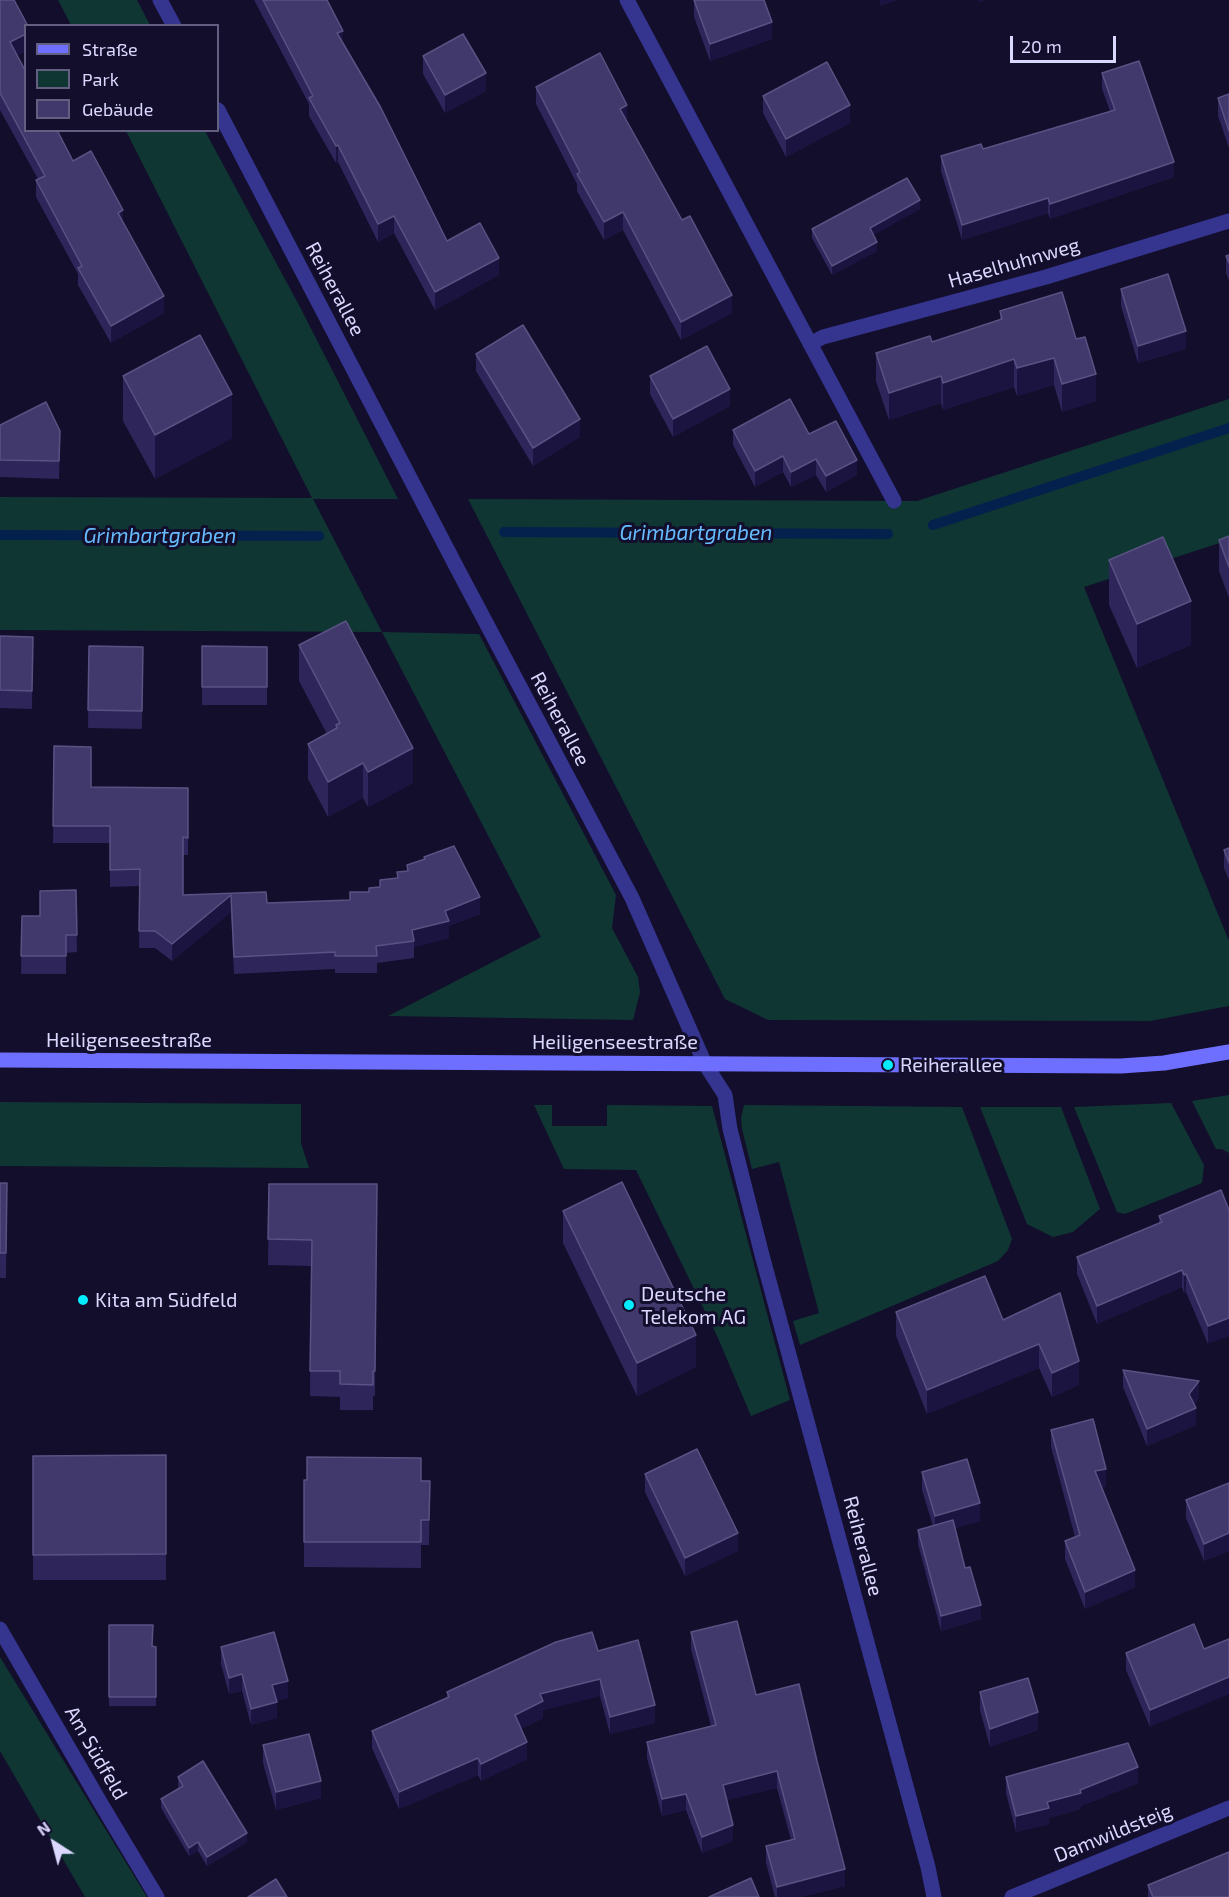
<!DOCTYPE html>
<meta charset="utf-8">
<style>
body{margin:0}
#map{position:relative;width:1229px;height:1897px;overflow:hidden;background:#120e2b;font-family:"Exo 2",sans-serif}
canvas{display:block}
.legend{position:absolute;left:24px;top:24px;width:195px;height:108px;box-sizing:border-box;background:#120e2b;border:2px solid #625f80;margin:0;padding:8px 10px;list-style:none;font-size:18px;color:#dbd8ff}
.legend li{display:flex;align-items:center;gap:12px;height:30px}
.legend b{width:30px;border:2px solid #625f80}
.north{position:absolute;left:24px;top:1813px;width:60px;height:60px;-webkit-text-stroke:4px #120e2b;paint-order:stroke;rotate:324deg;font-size:16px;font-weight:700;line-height:24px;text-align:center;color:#dbd8ff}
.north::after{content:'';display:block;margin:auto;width:21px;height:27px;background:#dbd8ff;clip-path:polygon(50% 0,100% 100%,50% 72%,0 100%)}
.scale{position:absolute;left:1010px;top:36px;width:106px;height:27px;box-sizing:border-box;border:3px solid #dbd8ff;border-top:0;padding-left:8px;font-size:18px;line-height:21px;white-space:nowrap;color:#dbd8ff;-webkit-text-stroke:4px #120e2b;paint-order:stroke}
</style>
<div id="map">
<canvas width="1229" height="1897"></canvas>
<ul class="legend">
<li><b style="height:8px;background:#6f6fff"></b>Straße</li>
<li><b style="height:16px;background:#103634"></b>Park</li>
<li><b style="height:16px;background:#41396c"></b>Gebäude</li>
</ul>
<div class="north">N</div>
<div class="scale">20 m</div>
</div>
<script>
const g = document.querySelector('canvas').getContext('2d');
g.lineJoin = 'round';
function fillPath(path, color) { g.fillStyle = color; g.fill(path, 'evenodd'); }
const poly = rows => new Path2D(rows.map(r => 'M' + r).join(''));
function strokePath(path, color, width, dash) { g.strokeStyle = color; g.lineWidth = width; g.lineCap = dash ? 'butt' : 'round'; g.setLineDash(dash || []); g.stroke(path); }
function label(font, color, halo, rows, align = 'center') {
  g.font = font + ' "Exo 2",sans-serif'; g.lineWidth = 6; g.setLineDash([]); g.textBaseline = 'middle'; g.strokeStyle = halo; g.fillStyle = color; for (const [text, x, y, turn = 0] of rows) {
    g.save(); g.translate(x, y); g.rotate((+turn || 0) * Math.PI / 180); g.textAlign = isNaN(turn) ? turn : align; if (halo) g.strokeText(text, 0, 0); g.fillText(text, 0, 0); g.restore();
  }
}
const green = poly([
 [58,0,137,0,150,25,71,25],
 [126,131,205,131,300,307,398,499,313,499,382,632,479,634,616,895,612,928,638,977,640,992,633,1020,388,1016,541,937,382,632,0,630,0,497,312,498],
 [1229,399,1229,540,1084,587,1229,941,1229,1006,1150,1021,768,1020,725,999,468,499,917,501],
 [1229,1095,1229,1153,1222,1149,1216,1149,1192,1101],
 [0,1102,301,1104,301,1143,309,1168,0,1166],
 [1171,1103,1204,1165,1202,1183,1125,1214,1117,1212,1074,1107],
 [534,1105,552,1105,552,1126,607,1126,607,1105,712,1106,790,1400,751,1416,718,1338,636,1170,564,1169],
 [744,1105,962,1107,1012,1239,1008,1250,998,1261,800,1345,793,1321,819,1313,779,1162,752,1169,742,1129,741,1118],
 [980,1107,1061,1107,1100,1209,1073,1232,1053,1237,1027,1224],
 [0,1657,147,1897,85,1897,0,1751]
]);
const stream = poly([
 [933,525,1229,428],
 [504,532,888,534],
 [0,535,319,536]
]);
const minor = poly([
 [160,0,174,26],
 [627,0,894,501],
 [218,110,457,568,632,898,705,1064,725,1095,730,1129,762,1255,928,1867,934,1897],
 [810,344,823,337,1046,277,1229,221],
 [0,1629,100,1802,157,1897],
 [1012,1897,1229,1808]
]);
const secondary = poly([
 [0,1060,1121,1066,1164,1063,1229,1052]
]);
const wall = poly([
 [0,0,26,26,26,51,17,56,73,161,123,223,164,313,111,343,78,285,78,274,36,197,36,180,38,179,0,110],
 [254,0,327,0,343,42,447,241,499,275,435,310,394,233,378,242,338,162,336,163,309,116,309,104],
 [694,0,772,39,710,61,694,17],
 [423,56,486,91,445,113,423,74],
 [1102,73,1174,177,1050,219,1048,213,962,240,941,171,941,156,983,149,1110,111,1102,89],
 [536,87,627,122,732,313,681,340,623,230,604,240,577,191,577,184,536,104],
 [1229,94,1229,148,1218,116,1218,98],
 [763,96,850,123,786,157,763,113],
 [920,209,873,235,877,251,832,275,812,238,812,229],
 [1229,255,1229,281,1226,273,1226,256],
 [1121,289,1186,349,1138,363,1121,306],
 [1000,311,1076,339,1096,401,1062,412,1054,385,1017,396,1014,387,943,410,941,403,889,420,876,381,876,353,932,342,1000,320],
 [476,354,580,437,533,466,476,371],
 [123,376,232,438,155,479,123,421],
 [650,376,730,406,673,437,650,394],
 [0,425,60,449,59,479,0,477],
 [733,430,809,434,857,475,826,492,816,475,791,487,783,472,755,487,733,445],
 [1229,536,1229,598,1219,571,1219,540],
 [1109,560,1191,645,1137,668,1109,605],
 [0,636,33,637,32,709,0,708],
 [299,645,413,783,368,807,363,798,328,817,308,779,308,744,327,734,299,681],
 [89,646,143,647,142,729,88,728],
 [202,646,267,647,267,705,202,705],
 [54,746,91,787,188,788,188,855,183,855,183,895,267,903,350,900,369,892,369,888,380,887,397,878,397,872,407,871,407,865,424,860,424,857,480,914,449,926,449,938,414,947,414,958,377,963,377,973,335,973,335,969,234,974,231,912,172,961,155,948,139,948,140,886,110,887,110,843,53,843],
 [1229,848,1229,880,1224,868,1224,850],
 [76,890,77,952,66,953,66,974,21,974,22,916,40,916],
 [0,1183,7,1183,6,1278,0,1278],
 [269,1184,377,1184,375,1396,373,1396,373,1410,340,1410,340,1397,310,1396,311,1266,268,1265],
 [1221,1190,1208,1344,1186,1292,1184,1293,1182,1287,1097,1324,1077,1274,1077,1257,1159,1223,1159,1216],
 [563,1211,696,1367,637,1396,563,1243],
 [1060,1293,1079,1385,1052,1397,1039,1368,927,1414,896,1336,896,1312,1003,1320],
 [1123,1370,1199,1398,1194,1405,1196,1425,1147,1446,1123,1387],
 [1051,1430,1106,1486,1101,1488,1135,1587,1085,1609,1065,1559,1065,1541,1075,1537,1051,1447],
 [166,1455,166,1580,33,1580,33,1456],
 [922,1472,980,1521,955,1528,965,1568,981,1619,941,1631,918,1544,918,1530,933,1526,922,1490],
 [645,1474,738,1551,685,1576,645,1492],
 [304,1480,430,1481,429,1545,421,1545,421,1568,304,1567],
 [1229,1483,1229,1551,1204,1561,1186,1518,1186,1500],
 [109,1625,152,1646,156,1647,156,1706,109,1706],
 [691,1632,756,1695,845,1886,801,1897,775,1897,766,1863,766,1846,791,1840,777,1788,727,1800,733,1841,702,1853,686,1810,662,1816,647,1758,647,1742,711,1726,691,1649],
 [221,1647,288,1698,276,1701,277,1718,251,1725,242,1691,229,1694,221,1664],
 [1204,1649,1150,1727,1126,1670,1126,1653],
 [598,1651,655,1723,610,1734,600,1696,543,1710,543,1718,521,1729,527,1759,481,1781,478,1775,399,1809,372,1748,372,1731,447,1697,447,1692],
 [980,1692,1038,1730,990,1747,980,1710],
 [263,1745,321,1798,276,1810,263,1763],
 [178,1777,247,1842,207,1866,198,1851,189,1856,161,1808,161,1799,179,1788,178,1786],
 [1006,1777,1138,1783,1081,1806,1081,1809,1049,1818,1049,1824,1016,1832,1006,1793],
 [1148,1885,1229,1897,1148,1897]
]);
const shadedWall = poly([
 [880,0,898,0,880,6],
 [978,0,987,0,978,3],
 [772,22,772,39,710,61,710,44],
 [343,31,343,48,337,33],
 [26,34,26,51,10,60,10,42],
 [486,73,486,91,445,113,445,95],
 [627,105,627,123,620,109],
 [850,105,850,123,786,157,786,139],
 [338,145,338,162,336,163,336,146],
 [1174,162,1174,177,1050,219,1050,204],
 [1048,198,1048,213,962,240,962,225],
 [920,200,920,209,870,237,870,228],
 [123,210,123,227,118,213],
 [623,212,623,230,604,240,604,222],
 [394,216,394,233,378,242,378,224],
 [877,242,877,251,832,275,832,266],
 [499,258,499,275,435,310,435,292],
 [732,295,732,313,681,340,681,322],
 [164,296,164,313,111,343,111,326],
 [1186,331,1186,349,1138,363,1138,346],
 [1054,358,1054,385,1017,396,1017,368],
 [1014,359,1014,387,943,410,943,383],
 [1096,374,1096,401,1062,412,1062,384],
 [941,376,941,403,889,420,889,393],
 [730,389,730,406,673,437,673,419],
 [232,394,232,438,155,479,155,435],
 [580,419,580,437,533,466,533,448],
 [60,431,60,449,59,479,59,461],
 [783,456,783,472,755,487,755,471],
 [816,459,816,475,791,487,791,472],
 [857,460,857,475,826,492,826,476],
 [1191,601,1191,645,1137,668,1137,624],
 [413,748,413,783,368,807,368,772],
 [363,763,363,798,328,817,328,782],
 [231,895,231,912,172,961,172,944],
 [480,897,480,914,449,926,449,938,414,947,414,941,412,930,445,911],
 [1182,1270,1182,1287,1097,1324,1097,1306],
 [1186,1274,1186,1292,1184,1293,1184,1275],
 [1229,1318,1229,1336,1208,1344,1208,1326],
 [696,1335,696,1367,637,1396,637,1363],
 [1039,1344,1039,1368,927,1414,927,1390],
 [1079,1361,1079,1385,1052,1397,1052,1373],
 [1199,1381,1199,1398,1190,1410,1196,1408,1196,1425,1147,1446,1147,1429,1189,1394],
 [1106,1469,1106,1486,1095,1489,1095,1471],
 [980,1503,980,1521,935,1534,935,1516],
 [738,1533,738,1551,685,1576,685,1558],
 [1229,1533,1229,1551,1204,1561,1204,1544],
 [1135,1570,1135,1587,1085,1609,1085,1592],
 [981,1605,981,1619,941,1631,941,1616],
 [242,1674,242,1691,229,1694,229,1678],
 [1229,1677,1229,1694,1150,1727,1150,1710],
 [600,1679,600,1696,543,1710,543,1718,515,1732,515,1715,540,1694],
 [288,1681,288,1698,272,1702,272,1685],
 [277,1702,277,1718,251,1725,251,1709],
 [655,1705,655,1723,610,1734,610,1717],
 [1038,1712,1038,1730,990,1747,990,1729],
 [527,1742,527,1759,481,1781,481,1764],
 [478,1758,478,1775,399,1809,399,1792],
 [1138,1767,1138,1783,1081,1806,1081,1809,1049,1818,1049,1824,1016,1832,1016,1816,1047,1802],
 [777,1771,777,1788,723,1801,723,1785],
 [321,1781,321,1798,276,1810,276,1792],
 [686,1794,686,1810,662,1816,662,1799],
 [733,1825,733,1841,702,1853,702,1837],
 [247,1833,247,1842,207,1866,207,1857],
 [198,1842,198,1851,189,1856,189,1848],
 [845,1869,845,1886,801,1897,777,1897,777,1887]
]);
const building = poly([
 [0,0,14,0,28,26,26,26,26,34,10,42,26,72,26,130,57,130,73,161,91,151,123,210,118,213,164,296,111,326,78,268,82,266,36,180,45,176,0,93,0,0],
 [263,0,327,0,343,31,337,33,381,108,447,241,480,223,499,258,435,292,394,216,378,224,338,145,336,146,309,98,313,96,263,0],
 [694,0,764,0,772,22,710,44,694,0],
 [463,34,486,73,445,95,423,56,463,34],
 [600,53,627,105,620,109,682,220,690,216,732,295,681,322,623,212,604,222,577,174,580,172,536,87,600,53],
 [1139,61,1174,162,1050,204,1048,198,962,225,941,156,981,144,983,149,1115,110,1102,73,1139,61],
 [827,62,850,105,786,139,763,96,827,62],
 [1229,94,1229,131,1218,98,1229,94],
 [907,178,920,200,870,228,877,242,832,266,812,229,907,178],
 [1229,255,1229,263,1226,256,1229,255],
 [1168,274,1186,331,1138,346,1121,289,1168,274],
 [1062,292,1076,339,1085,337,1096,374,1062,384,1054,358,1017,368,1014,359,943,383,941,376,889,393,876,353,930,336,932,342,1002,319,1000,311,1062,292],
 [523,325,580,419,533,448,476,354,523,325],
 [200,335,232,394,155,435,123,376,200,335],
 [707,346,730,389,673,419,650,376,707,346],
 [790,399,809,434,836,421,857,460,826,476,816,459,791,472,783,456,755,471,733,430,790,399],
 [46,402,60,431,59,461,0,460,0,425,46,402],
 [1229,536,1229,567,1219,540,1229,536],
 [1163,537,1191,601,1137,624,1109,560,1163,537],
 [346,621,413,748,368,772,363,763,328,782,308,744,337,728,336,725,340,723,299,645,346,621],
 [0,636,33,637,32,691,0,690,0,636],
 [89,646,143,647,142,711,88,710,89,646],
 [202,646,267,647,267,687,202,687,202,646],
 [54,746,91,747,91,787,188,788,188,838,183,837,183,895,266,892,267,903,350,900,350,892,369,892,369,888,380,887,380,880,398,878,397,872,408,871,407,865,425,859,424,857,454,846,480,897,445,911,449,921,412,930,414,941,376,946,377,956,335,956,335,952,234,957,231,895,172,944,155,931,139,931,140,869,110,870,110,826,53,826,54,746],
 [1229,848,1229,863,1224,850,1229,848],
 [76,890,77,935,66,935,66,956,21,956,22,916,40,916,40,891,76,890],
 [622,1182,696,1335,637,1363,563,1211,622,1182],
 [0,1183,7,1183,6,1253,0,1253,0,1183],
 [269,1184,377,1184,375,1371,373,1371,373,1385,340,1384,340,1371,310,1371,312,1240,268,1239,269,1184],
 [1221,1190,1229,1210,1229,1318,1208,1326,1186,1274,1184,1275,1182,1270,1097,1306,1077,1257,1162,1222,1159,1216,1221,1190],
 [985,1276,1003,1320,1060,1293,1079,1361,1052,1373,1039,1344,927,1390,896,1312,985,1276],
 [1123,1370,1199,1381,1189,1394,1196,1408,1147,1429,1123,1370],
 [1093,1419,1106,1469,1095,1471,1135,1570,1085,1592,1065,1541,1080,1535,1051,1430,1093,1419],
 [697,1449,738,1533,685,1558,645,1474,697,1449],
 [166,1455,166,1554,33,1555,33,1456,166,1455],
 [307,1457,421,1458,421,1481,430,1481,429,1520,421,1520,421,1542,304,1542,304,1480,307,1480,307,1457],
 [967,1459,980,1503,935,1516,922,1472,967,1459],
 [1229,1483,1229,1533,1204,1544,1186,1500,1229,1483],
 [953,1520,965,1568,970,1567,981,1605,941,1616,918,1530,953,1520],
 [737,1621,756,1695,799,1684,817,1761,845,1869,777,1887,766,1846,795,1839,777,1771,723,1785,733,1825,702,1837,686,1794,662,1799,647,1742,716,1725,691,1632,737,1621],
 [1194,1624,1204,1649,1229,1639,1229,1677,1150,1710,1126,1653,1194,1624],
 [109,1625,153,1625,152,1646,156,1647,156,1697,109,1697,109,1625],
 [274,1632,288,1681,272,1685,277,1702,251,1709,242,1674,229,1678,221,1647,274,1632],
 [592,1632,598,1651,638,1640,655,1705,610,1717,600,1679,540,1694,543,1701,515,1715,527,1742,481,1764,478,1758,399,1792,372,1731,449,1697,447,1692,556,1642,592,1632],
 [1028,1678,1038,1712,990,1729,980,1692,1028,1678],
 [309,1734,321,1781,276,1792,263,1745,309,1734],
 [1128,1743,1138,1767,1080,1790,1081,1793,1047,1802,1049,1808,1016,1816,1006,1777,1128,1743],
 [203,1761,247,1833,207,1857,198,1842,189,1848,161,1799,183,1786,178,1777,203,1761],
 [1229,1852,1229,1897,1153,1897,1148,1885,1229,1852],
 [751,1878,759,1897,709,1897,751,1878],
 [276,1879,287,1897,248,1897,276,1879]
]);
const markers = [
 [888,1065,6,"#04edff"],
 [83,1300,6,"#04edff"],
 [629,1305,6,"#04edff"]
];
const streetNames = [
 ["Haselhuhnweg",1014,263,-16],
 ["Reiherallee",335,289,62],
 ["Reiherallee",560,719,62],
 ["Heiligenseestraße",129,1040],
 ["Heiligenseestraße",615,1042],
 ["Reiherallee",863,1546,75],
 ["Am Südfeld",96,1753,60],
 ["Damwildsteig",1113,1833,-22]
];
const poiNames = [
 ["Reiherallee",900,1065],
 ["Deutsche",641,1294],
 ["Telekom AG",641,1317],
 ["Kita am Südfeld",95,1300]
];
const waterNames = [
 ["Grimbartgraben",696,533],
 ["Grimbartgraben",160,536]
];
fillPath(green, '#103634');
strokePath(stream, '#04214d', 10);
strokePath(minor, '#35348f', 15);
strokePath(secondary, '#6f6fff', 15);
fillPath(wall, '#2e255a');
fillPath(shadedWall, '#1b1440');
fillPath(building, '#41396c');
strokePath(building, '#595283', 1.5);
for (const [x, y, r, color] of markers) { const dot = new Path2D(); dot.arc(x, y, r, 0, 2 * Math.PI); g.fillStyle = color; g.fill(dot); strokePath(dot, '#120e2b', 2); }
label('20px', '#dbd8ff', '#120e2b', streetNames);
label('20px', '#dbd8ff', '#120e2b', poiNames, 'left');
label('italic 21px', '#66bcff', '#120e2b', waterNames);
</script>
